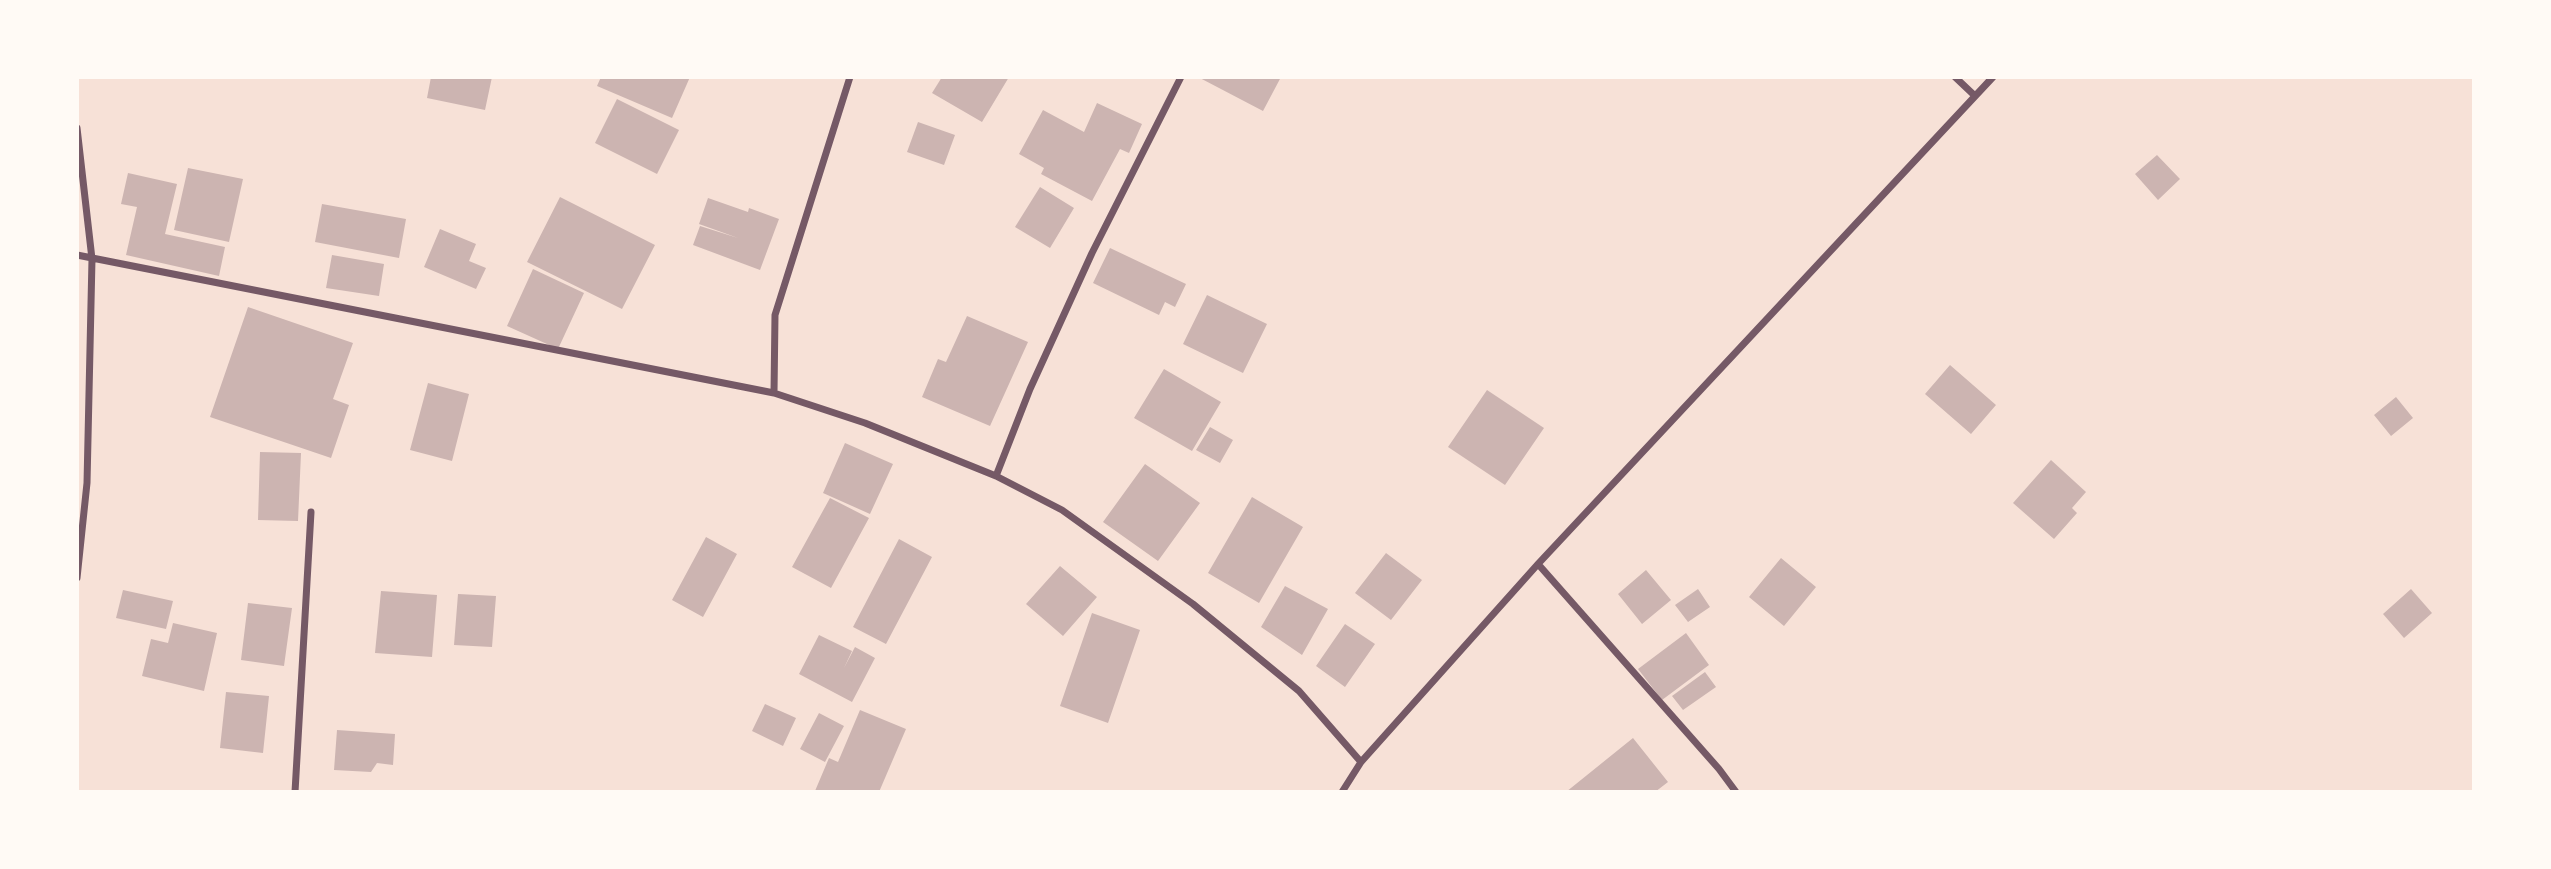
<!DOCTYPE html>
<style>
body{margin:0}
#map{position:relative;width:2551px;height:869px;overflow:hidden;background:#f7e1d7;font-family:"Asap Condensed",sans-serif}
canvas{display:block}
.frame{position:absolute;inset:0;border:79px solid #fffaf5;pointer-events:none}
</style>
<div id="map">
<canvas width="2551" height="869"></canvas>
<div class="frame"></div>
</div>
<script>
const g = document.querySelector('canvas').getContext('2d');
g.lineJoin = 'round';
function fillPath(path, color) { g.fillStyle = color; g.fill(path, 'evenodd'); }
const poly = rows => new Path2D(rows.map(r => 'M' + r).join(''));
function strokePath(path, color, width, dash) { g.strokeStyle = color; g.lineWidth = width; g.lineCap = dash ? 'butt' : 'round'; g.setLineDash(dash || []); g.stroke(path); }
const building = poly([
 [431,77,492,77,485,110,427,98],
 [601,77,690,77,672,118,597,86],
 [942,77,1009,77,982,122,932,93],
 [1198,77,1281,77,1263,111],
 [617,99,679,130,657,174,595,143],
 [1097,103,1142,124,1129,153,1120,149,1092,201,1041,174,1044,168,1019,154,1043,110,1084,132],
 [918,122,955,135,944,165,907,152],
 [2157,155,2180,179,2158,200,2135,174],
 [188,168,243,179,229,242,174,230],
 [128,173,177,184,165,234,225,247,219,276,126,255,137,207,121,204],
 [1040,187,1074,208,1050,248,1015,227],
 [560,197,655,245,622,309,527,262],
 [708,198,748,212,749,208,779,219,760,270,693,245,700,226,738,238,699,224],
 [322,204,406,219,399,258,315,242],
 [440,229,476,244,469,261,486,268,476,289,424,267],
 [1110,248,1186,284,1175,307,1165,302,1159,315,1093,283],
 [332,255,384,264,379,296,326,288],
 [533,269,584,293,558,349,507,326],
 [1207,295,1267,324,1243,373,1183,344],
 [248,307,353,343,333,399,349,405,331,458,210,417],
 [967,316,1028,342,990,426,922,397,938,359,946,362],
 [1950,365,1996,405,1971,434,1925,394],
 [1164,369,1221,402,1192,451,1134,418],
 [428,383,469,394,452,461,410,450],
 [1487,390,1544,428,1505,485,1448,447],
 [2396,397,2413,418,2391,436,2374,415],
 [1210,427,1233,440,1220,463,1196,450],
 [845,443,893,464,870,514,823,493],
 [260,452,301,453,298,521,258,520],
 [2051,460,2086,492,2072,508,2077,513,2054,539,2013,503],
 [1145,464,1200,503,1158,561,1103,522],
 [1252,497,1303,527,1259,603,1208,573],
 [830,498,869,518,831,588,792,567],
 [706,537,737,554,703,617,672,600],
 [899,539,932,557,886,644,853,627],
 [1386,553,1422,580,1391,620,1355,593],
 [1781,558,1816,587,1784,626,1749,597],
 [1060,566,1097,597,1063,636,1026,604],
 [1646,570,1671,600,1642,624,1618,594],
 [1285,586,1328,609,1302,655,1261,627],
 [1698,589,1710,607,1688,622,1675,605],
 [2411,589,2432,613,2404,638,2383,614],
 [123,590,173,601,166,629,116,618],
 [381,591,437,595,432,657,375,653],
 [458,594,496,596,492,647,454,645],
 [248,603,292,608,284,666,241,660],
 [1092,613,1140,630,1108,723,1060,706],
 [173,623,217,633,204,691,142,676,151,639,168,643],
 [1345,624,1375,644,1345,687,1316,666],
 [1686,633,1709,665,1662,700,1638,669],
 [819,635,852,651,844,668,855,647,875,658,852,702,799,674],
 [1705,672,1716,687,1683,710,1672,696],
 [226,692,269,696,263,753,220,748],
 [765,704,796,718,783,746,752,731],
 [860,710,906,729,879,792,815,791,829,758,838,762],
 [819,713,844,726,825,762,800,749],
 [337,730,395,734,393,765,377,763,371,772,334,770],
 [1633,738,1668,782,1655,792,1566,792]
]);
const minor = poly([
 [1955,77,1974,95],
 [77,128,92,259,87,483,77,578],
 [77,255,774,393,865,423,996,476,1062,510,1193,604,1299,691,1361,762],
 [774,393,775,315,850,77],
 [996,476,1030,389,1092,253,1181,77],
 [1538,564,1719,769,1736,792],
 [295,792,311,512],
 [1342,792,1361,762,1538,564,1993,77]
]);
fillPath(building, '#ccb4b1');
strokePath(minor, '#755966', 7);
</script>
